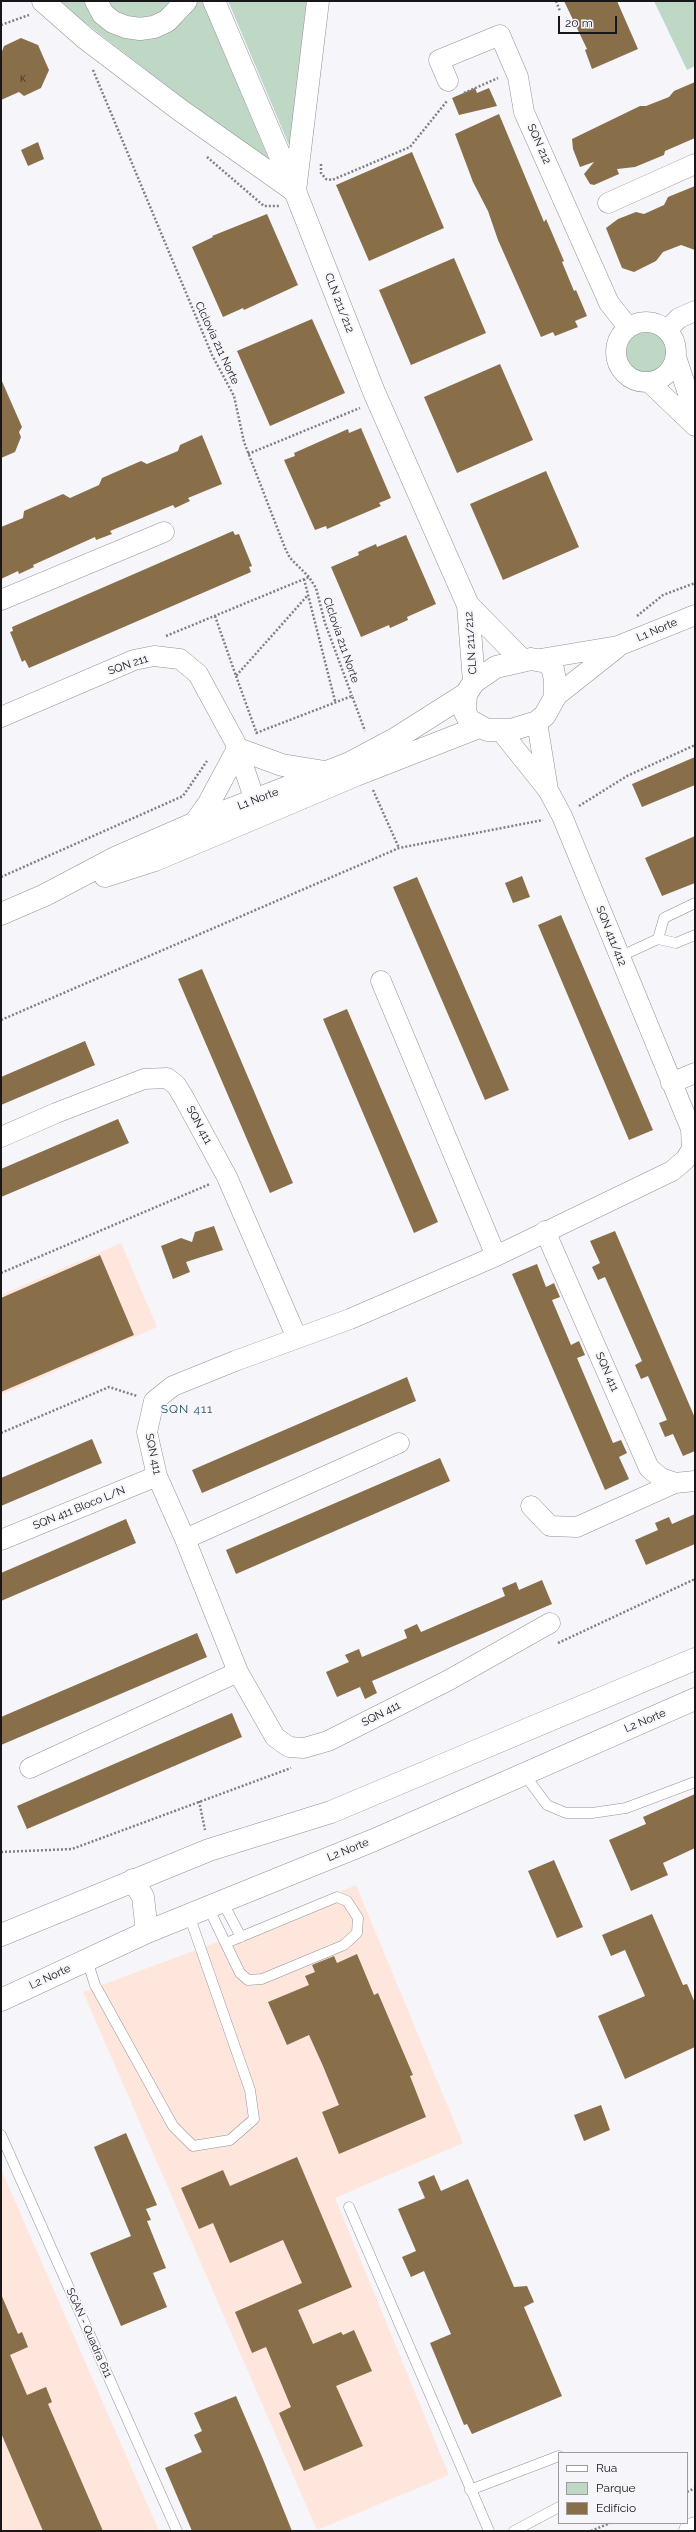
<!DOCTYPE html>
<meta charset="utf-8">
<style>
body{margin:0}
#map{position:relative;width:696px;height:2532px;overflow:hidden;background:#f5f5fa;font-family:Raleway,sans-serif}
canvas{display:block}
.frame{position:absolute;inset:0;border:2px solid #171719;pointer-events:none}
.legend{position:absolute;left:558px;top:2452px;width:130px;height:72px;box-sizing:border-box;background:#f5f5fa;border:1px solid #9c9ca0;margin:0;padding:5px 7px;list-style:none;font-size:12px;color:#171719}
.legend li{display:flex;align-items:center;gap:8px;height:20px}
.legend b{width:20px;border:1px solid #9c9ca0}
.scale{position:absolute;left:558px;top:16px;width:59px;height:18px;box-sizing:border-box;border:2px solid #171719;border-top:0;padding-left:5px;font-size:12px;line-height:14px;white-space:nowrap;color:#171719;-webkit-text-stroke:3px #f5f5fa;paint-order:stroke}
</style>
<div id="map">
<canvas width="696" height="2532"></canvas>
<div class="frame"></div>
<ul class="legend">
<li><b style="height:5px;background:#fff"></b>Rua</li>
<li><b style="height:11px;background:#bed8c5"></b>Parque</li>
<li><b style="height:11px;background:#896e4a"></b>Edifício</li>
</ul>
<div class="scale">20 m</div>
</div>
<script>
const g = document.querySelector('canvas').getContext('2d');
g.lineJoin = 'round';
function fillPath(path, color) { g.fillStyle = color; g.fill(path, 'evenodd'); }
const poly = rows => new Path2D(rows.map(r => 'M' + r).join(''));
function strokePath(path, color, width, dash) { g.strokeStyle = color; g.lineWidth = width; g.lineCap = dash ? 'butt' : 'round'; g.setLineDash(dash || []); g.stroke(path); }
function label(font, color, halo, rows, align = 'center') {
  g.font = font + ' Raleway,sans-serif'; g.lineWidth = 4; g.setLineDash([]); g.textBaseline = 'middle'; g.strokeStyle = halo; g.fillStyle = color; for (const [text, x, y, turn = 0] of rows) {
    g.save(); g.translate(x, y); g.rotate((+turn || 0) * Math.PI / 180); g.textAlign = isNaN(turn) ? turn : align; if (halo) g.strokeText(text, 0, 0); g.fillText(text, 0, 0); g.restore();
  }
}
const education = poly([
 [121,1243,157,1327,1,1395,1,1295],
 [356,1885,463,2143,335,2198,449,2475,317,2530,83,1992,228,1938],
 [1,2169,159,2531,1,2531]
]);
const green = poly([
 [57,1,87,1,92,11,176,27,188,16,197,1,202,1,272,167],
 [106,1,179,1,175,6,141,22,119,15],
 [228,1,311,1,292,152],
 [654,1,695,1,695,66,687,70],
 '626 353a21 21 0 1 1 42 0a21 21 0 1 1-42 0Z'
]);
const building = poly([
 [564,1,617,1,638,49,592,69,585,50,587,49],
 [21,38,38,45,49,70,41,88,24,96,19,92,1,100,1,54,4,46],
 [695,82,695,138,665,151,664,155,635,167,617,169,619,174,594,185,590,184,584,174,594,162,580,167,573,149,572,139,640,106,646,106,669,97,674,91],
 [475,88,477,93,489,88,497,106,459,115,452,98],
 [499,114,544,222,546,219,564,261,562,262,574,291,576,290,587,316,575,321,578,327,555,336,553,332,541,337,498,240,488,211,473,182,455,134],
 [38,142,44,159,28,166,21,150],
 [412,152,444,228,369,261,336,185],
 [695,186,695,250,681,245,663,252,656,261,634,272,622,268,606,228,618,219,636,212,644,214,664,205,668,197],
 [267,214,298,285,244,310,243,308,223,317,192,247,213,237,212,236],
 [454,258,486,333,411,365,379,290],
 [312,319,345,393,270,426,237,351],
 [500,364,533,440,457,473,424,397],
 [1,379,22,427,19,432,21,437,15,452,1,458],
 [361,428,391,498,379,503,381,506,327,529,326,526,315,530,284,460,295,456,294,453,348,429,349,433],
 [202,435,222,484,188,498,190,501,175,508,173,505,144,517,110,531,112,534,96,540,95,537,33,565,34,567,19,574,18,571,1,579,1,527,23,518,24,511,63,494,70,498,99,485,102,478,141,461,147,464,178,451,180,445],
 [546,471,579,547,503,580,470,504],
 [233,531,235,535,239,534,252,566,249,567,251,572,29,668,25,660,22,662,10,632,13,631,12,627],
 [406,535,436,604,407,617,408,620,390,628,389,625,361,637,331,567,359,555,358,552,376,544,377,547],
 [695,757,695,785,642,807,632,784],
 [695,836,695,883,662,896,645,858],
 [522,876,530,897,513,903,505,883],
 [417,877,509,1090,485,1100,393,887],
 [561,915,653,1130,629,1140,538,925],
 [202,969,293,1183,270,1193,178,979],
 [347,1009,438,1222,414,1233,323,1019],
 [85,1041,95,1065,1,1105,1,1077],
 [118,1119,129,1143,1,1197,1,1169],
 [214,1226,223,1250,186,1262,190,1272,173,1279,161,1246,181,1238,192,1242,195,1232],
 [615,1231,695,1418,695,1451,683,1456,673,1434,665,1437,659,1423,667,1420,648,1376,641,1379,635,1365,642,1361,605,1277,598,1280,592,1267,600,1263,590,1241],
 [100,1255,134,1335,1,1392,1,1298],
 [537,1264,546,1287,554,1283,560,1297,552,1300,571,1345,579,1341,585,1355,577,1358,613,1443,621,1440,627,1453,619,1457,629,1479,605,1490,512,1274],
 [407,1377,416,1401,202,1493,192,1470],
 [92,1439,102,1463,1,1506,1,1478],
 [440,1458,450,1481,236,1574,226,1550],
 [695,1514,695,1544,646,1565,635,1540,658,1530,655,1523,669,1517,672,1524],
 [126,1519,136,1543,1,1601,1,1573],
 [542,1580,552,1604,372,1681,377,1693,365,1699,360,1687,337,1697,326,1672,349,1662,345,1655,359,1649,362,1657,407,1638,404,1630,417,1624,421,1632,505,1596,502,1588,516,1582,519,1590],
 [197,1633,207,1657,1,1745,1,1717],
 [232,1713,242,1737,27,1829,17,1806],
 [695,1794,695,1848,663,1863,668,1875,631,1891,609,1840,646,1824,643,1817],
 [554,1860,583,1927,557,1938,528,1871],
 [652,1914,683,1985,687,1984,695,2003,695,2047,625,2079,598,2016,645,1996,625,1950,611,1956,602,1935],
 [357,1954,374,1995,378,1993,413,2075,410,2076,426,2117,339,2154,322,2112,339,2105,323,2066,309,2035,287,2045,268,2002,309,1985,305,1976,315,1972,312,1965,334,1956,337,1963],
 [601,2105,610,2130,584,2141,574,2115],
 [126,2133,157,2205,146,2209,151,2220,147,2221,166,2268,153,2273,167,2307,121,2326,90,2253,131,2236,94,2147],
 [297,2157,352,2287,298,2310,313,2344,341,2332,343,2335,354,2330,372,2371,336,2386,363,2446,304,2471,279,2413,291,2407,266,2347,252,2353,235,2312,302,2283,283,2240,230,2263,213,2223,199,2229,181,2188,223,2170,230,2186],
 [434,2175,441,2191,468,2179,514,2287,527,2286,534,2302,524,2307,562,2396,472,2434,467,2424,464,2425,430,2343,451,2334,424,2271,411,2277,402,2257,416,2251,398,2209,425,2198,418,2182],
 [1,2294,18,2334,22,2332,28,2347,10,2355,27,2395,46,2387,52,2402,48,2404,103,2531,43,2531,1,2433],
 [236,2396,263,2459,292,2531,192,2531,165,2468,202,2452,194,2435,202,2431,194,2413]
]);
const path = poly([
 [556,1,560,11],
 [1,25,29,15],
 [93,70,212,355,234,396,244,442,285,548,290,558,309,577,316,588,325,623,352,696],
 [464,93,498,78],
 [207,157,264,206,279,206],
 [321,164,321,173,326,179,332,180,410,147,447,101],
 [248,454,360,408],
 [304,579,335,701],
 [215,616,236,676,308,595],
 [637,616,663,595,695,583],
 [166,636,309,577],
 [236,676,257,734],
 [256,733,352,696,365,731],
 [373,790,399,848],
 [579,806,627,776,695,745],
 [1,877,183,796,207,761],
 [1,1020,399,848,543,820],
 [1,1273,210,1184],
 [1,1433,109,1387,137,1396],
 [558,1643,695,1579],
 [199,1801,205,1830],
 [1,1852,72,1849,291,1768],
 [687,2492,695,2488],
 [591,2531,610,2523]
]);
const lane = poly([
 [658,939,664,918,695,903],
 [619,957,658,939,676,943,695,935],
 [524,1774,547,1805,566,1813,592,1813,626,1808,695,1782],
 [222,1901,241,1937],
 [208,1907,240,1973,248,1980,262,1979,344,1945,357,1933,358,1918,347,1901,337,1897,226,1943],
 [87,1960,95,1985,173,2126,193,2146,230,2140,254,2119,250,2090,189,1915],
 [1,2135,177,2531],
 [349,2207,489,2531],
 [470,2490,559,2456],
 [514,2531,559,2507]
]);
const street = poly([
 [448,81,439,60,500,35,518,77,524,112,609,303,628,327],
 [608,203,695,164],
 '616 352a30 30 0 1 1 60 0a30 30 0 1 1-60 0Z',
 [667,330,679,318,695,311],
 [676,357,695,415],
 [649,382,695,426],
 [1,600,164,532],
 [540,659,618,646,695,615],
 [555,697,617,648],
 [1,717,134,660,154,656,180,659,198,674,235,742,260,815],
 [537,722,548,790],
 [500,730,548,790,562,816,691,1129,692,1149,685,1160,672,1171,496,1256,350,1319,235,1361,173,1386,154,1401,147,1432,157,1476,185,1539,238,1672,275,1737,289,1747,304,1748,328,1741,449,1680,550,1623],
 [381,981,496,1256],
 [671,1083,695,1073],
 [1,1137,56,1113,144,1079,167,1078,176,1085,184,1098,227,1177,297,1338],
 [545,1231,649,1468,661,1478,675,1483,695,1481],
 [531,1506,550,1526,577,1527,675,1483],
 [185,1539,399,1443],
 [1,1540,157,1476],
 [30,1768,238,1672]
]);
const secondary = poly([
 [214,1,295,191,374,392,468,605,474,682],
 [468,605,522,660],
 [531,659,547,662,553,669,555,681,555,697,545,715,537,722,511,730,487,730,469,720,465,712,466,694,474,682,496,667,531,659],
 [195,823,209,803,238,749,282,765,325,772],
 [105,876,155,860,356,775,479,727],
 [1,914,45,895,117,857,195,823,350,763,395,739,466,694],
 [690,2531,695,2528]
]);
const primary = poly([
 [43,1,85,38,180,110,295,191,318,1],
 [96,1,103,14,113,22,126,27,140,29,154,27,167,21,186,1],
 [133,1880,143,1897,147,1932],
 [1,1935,209,1850,331,1812,695,1659],
 [1,2000,147,1932,374,1840,695,1699]
]);
const numberNames = [
 ["K",23,79]
];
const streetNames = [
 ["SQN 212",539,144,66],
 ["CLN 211/212",339,303,69],
 ["Clclovia 211 Norte",217,343,65],
 ["L1 Norte",657,630,-23],
 ["Clclovia 211 Norte",341,640,71],
 ["CLN 211/212",471,643,-94],
 ["SQN 211",128,665,-19],
 ["L1 Norte",258,799,-21],
 ["SQN 411/412",611,936,68],
 ["SQN 411",199,1125,62],
 ["SQN 411",607,1372,66],
 ["SQN 411",153,1454,78],
 ["SQN 411 Bloco L/N",79,1508,-22],
 ["SQN 411",381,1714,-27],
 ["L2 Norte",645,1721,-23],
 ["L2 Norte",348,1850,-22],
 ["L2 Norte",50,1977,-25],
 ["SGAN - Quadra 611",89,2333,66]
];
const neighbourhoodNames = [
 ["SQN 411",187,1409]
];
fillPath(education, '#ffe6dd');
fillPath(green, '#bed8c5');
fillPath(building, '#896e4a');
strokePath(lane, '#929297', 11);
strokePath(street, '#929297', 21);
strokePath(secondary, '#929297', 23);
strokePath(primary, '#929297', 23);
strokePath(path, '#808083', 2.5, [2, 2]);
strokePath(lane, '#fff', 10);
strokePath(street, '#fff', 20);
strokePath(secondary, '#fff', 22);
strokePath(primary, '#fff', 22);
label('9px', '#342d25', null, numberNames);
label('11px', '#171719', '#f5f5fa', streetNames);
g.letterSpacing = '1px';
label('12px', '#205463', '#f5f5fa', neighbourhoodNames);
g.letterSpacing = '0px';
</script>
